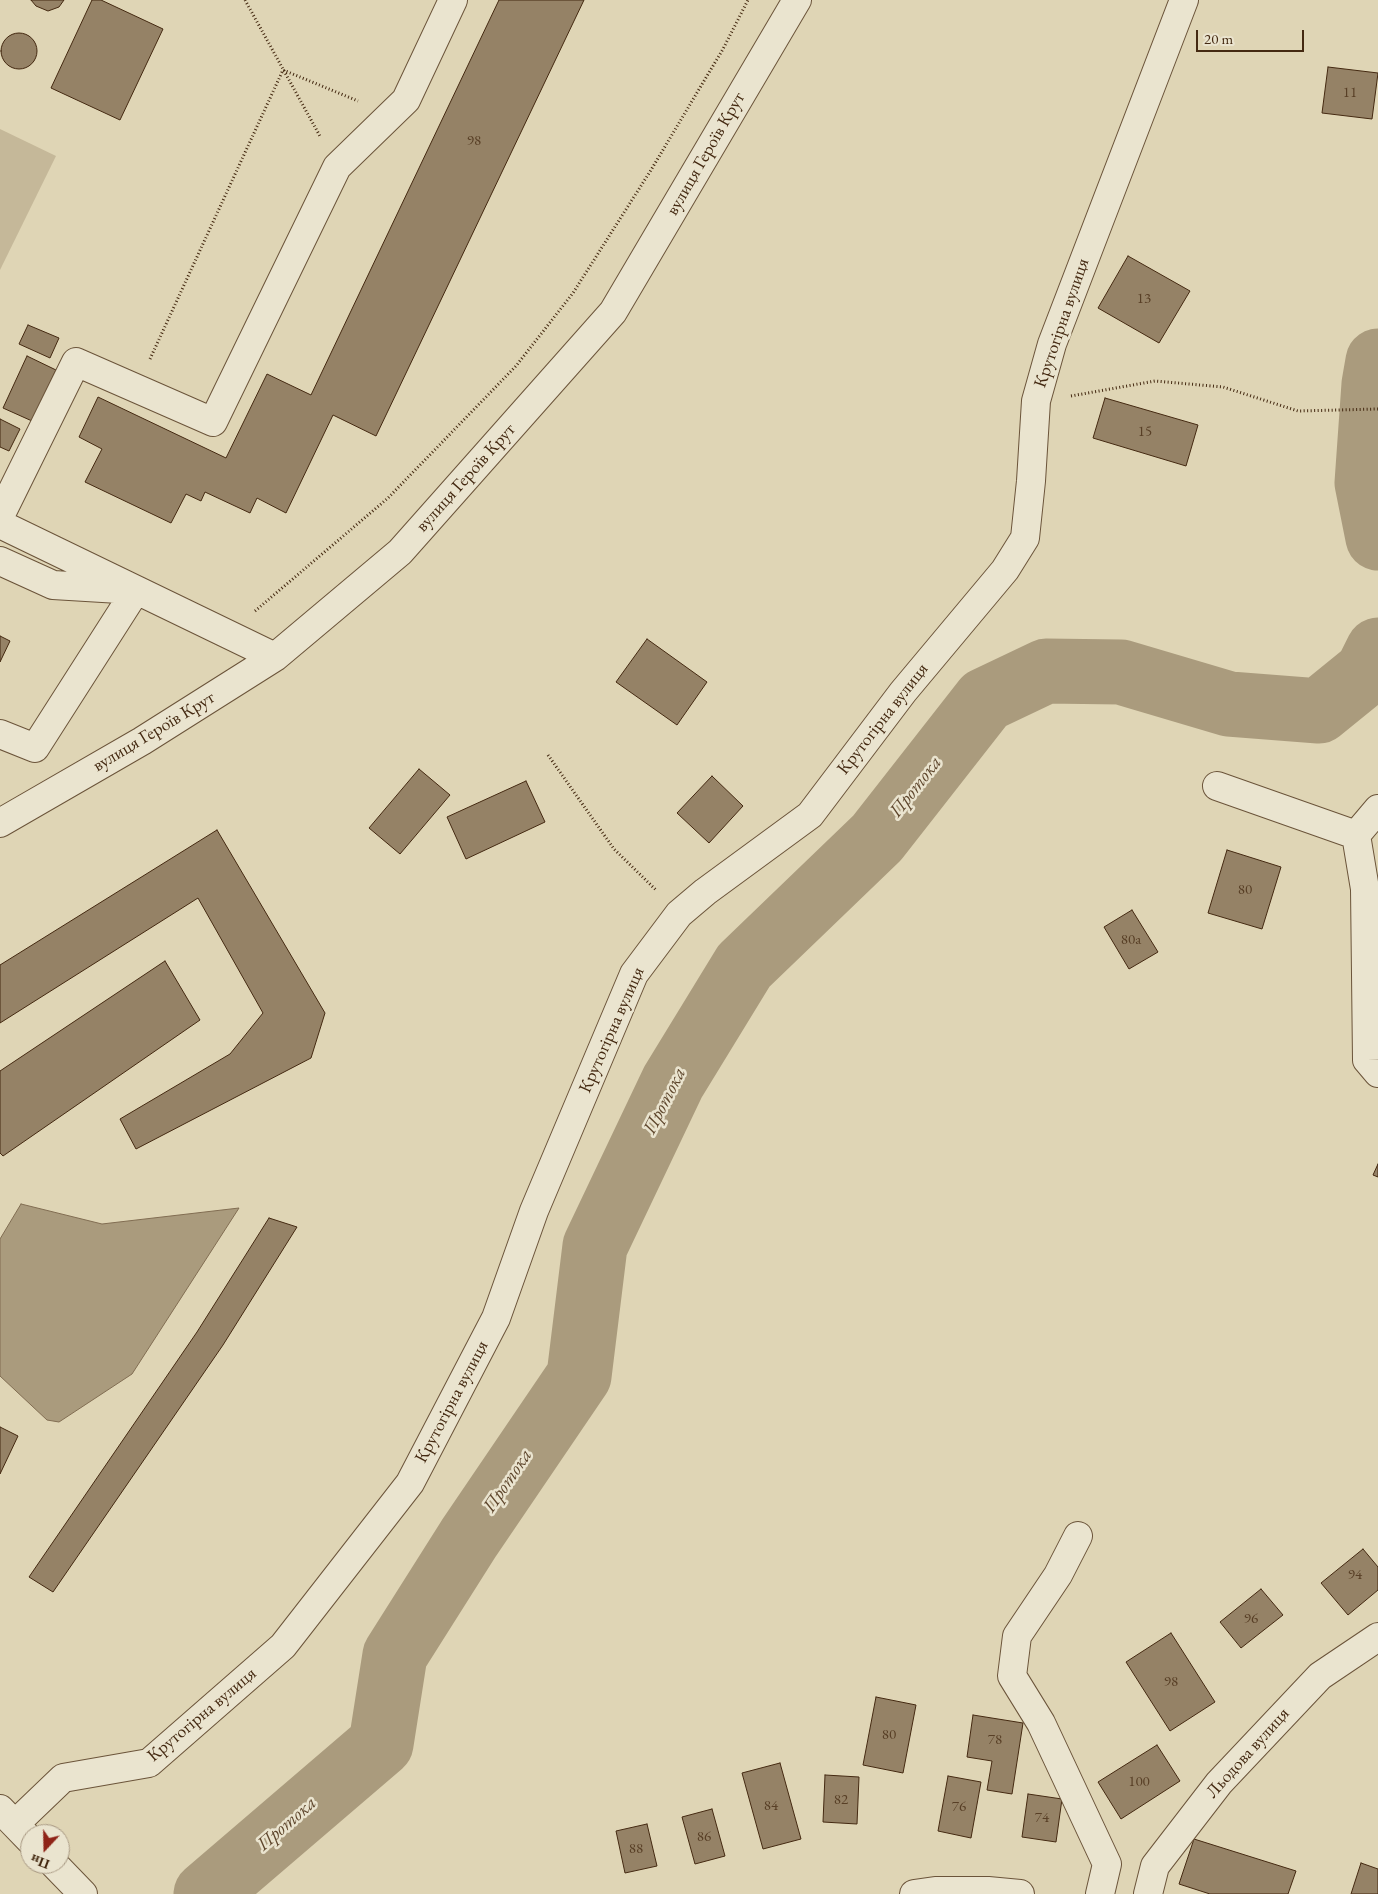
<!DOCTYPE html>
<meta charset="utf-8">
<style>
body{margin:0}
#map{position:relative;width:1378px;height:1894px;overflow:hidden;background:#dfd5b5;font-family:"EB Garamond",serif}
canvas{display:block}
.north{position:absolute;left:20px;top:1824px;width:50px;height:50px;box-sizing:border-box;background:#eae4cf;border:1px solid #a89983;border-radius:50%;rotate:201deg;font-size:14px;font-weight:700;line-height:20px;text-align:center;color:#442911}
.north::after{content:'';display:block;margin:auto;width:18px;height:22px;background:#8f2418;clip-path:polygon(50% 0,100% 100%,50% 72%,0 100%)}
.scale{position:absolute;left:1196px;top:30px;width:108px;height:22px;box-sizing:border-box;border:2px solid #442911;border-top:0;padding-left:6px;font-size:15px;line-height:18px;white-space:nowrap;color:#442911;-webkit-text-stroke:4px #eae4cf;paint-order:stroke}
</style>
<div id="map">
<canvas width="1378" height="1894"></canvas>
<div class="north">Пн</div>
<div class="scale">20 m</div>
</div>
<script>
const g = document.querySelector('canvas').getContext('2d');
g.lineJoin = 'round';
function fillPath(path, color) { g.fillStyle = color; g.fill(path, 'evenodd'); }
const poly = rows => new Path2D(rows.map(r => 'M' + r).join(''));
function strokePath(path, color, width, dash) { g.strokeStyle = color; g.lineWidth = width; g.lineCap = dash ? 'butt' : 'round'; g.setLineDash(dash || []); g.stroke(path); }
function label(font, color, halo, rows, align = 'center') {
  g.font = font + ' "EB Garamond",serif'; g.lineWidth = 5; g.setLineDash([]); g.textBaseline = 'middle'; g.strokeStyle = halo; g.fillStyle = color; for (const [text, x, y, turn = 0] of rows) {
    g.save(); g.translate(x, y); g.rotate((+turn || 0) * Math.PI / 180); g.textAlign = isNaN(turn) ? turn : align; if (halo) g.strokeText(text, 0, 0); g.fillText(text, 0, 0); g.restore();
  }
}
const green = poly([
 [0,129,56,156,0,270]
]);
const water = poly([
 [21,1204,102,1224,239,1208,132,1374,59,1422,47,1420,0,1376,0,1239,21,1204]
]);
const river = poly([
 [1378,361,1374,384,1367,483,1378,538],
 [206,1894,381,1744,395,1655,469,1538,579,1376,595,1246,673,1082,744,966,877,838,985,700,1046,671,1121,672,1229,704,1319,711,1367,672,1378,650]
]);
const building = poly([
 [31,0,64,0,59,7,48,11,36,6,31,0],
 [92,0,101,0,163,29,120,120,51,88,92,0],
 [499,0,584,0,376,436,333,415,286,513,257,498,250,513,205,492,201,501,186,494,171,523,85,482,102,449,79,437,98,397,226,458,267,374,311,395,499,0],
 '1 51a18 18 0 1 1 36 0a18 18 0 1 1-36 0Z',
 [1328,67,1378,73,1372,119,1322,113,1328,67],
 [1128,256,1190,291,1159,343,1098,308,1128,256],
 [28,325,59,338,50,358,19,344,28,325],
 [27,356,56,370,32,421,3,408,27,356],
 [1105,398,1198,425,1186,466,1093,438,1105,398],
 [0,419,20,429,9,451,0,447,0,419],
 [0,636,10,641,0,662,0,636],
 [647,639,707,682,677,725,616,682,647,639],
 [419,769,450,795,400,854,369,828,419,769],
 [712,776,743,806,709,843,677,813,712,776],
 [526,781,545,822,466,859,447,817,526,781],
 [217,830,325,1013,311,1058,136,1149,120,1119,230,1054,263,1013,198,898,0,1023,0,965,217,830],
 [1227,850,1281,867,1262,929,1208,913,1227,850],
 [1132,910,1158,952,1129,969,1104,927,1132,910],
 [165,961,200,1020,3,1156,0,1153,0,1071,165,961],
 [1378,1164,1378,1177,1373,1175,1378,1164],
 [269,1218,297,1227,223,1345,53,1592,29,1577,197,1332,269,1218],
 [0,1427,18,1436,0,1474,0,1427],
 [1363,1549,1378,1567,1378,1590,1348,1615,1321,1583,1363,1549],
 [1261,1589,1283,1615,1241,1648,1220,1622,1261,1589],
 [1171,1633,1215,1702,1170,1731,1126,1662,1171,1633],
 [876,1697,916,1705,903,1773,863,1765,876,1697],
 [973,1715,1023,1723,1012,1794,987,1790,992,1761,967,1757,973,1715],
 [1157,1745,1180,1781,1121,1819,1098,1782,1157,1745],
 [780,1763,801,1839,763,1849,742,1773,780,1763],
 [825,1775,859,1777,857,1824,823,1822,825,1775],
 [948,1776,981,1782,971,1838,938,1831,948,1776],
 [1028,1794,1062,1799,1056,1842,1022,1837,1028,1794],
 [712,1809,725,1856,695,1864,682,1817,712,1809],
 [647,1824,657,1866,625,1873,616,1831,647,1824],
 [1194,1839,1296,1871,1288,1894,1210,1894,1179,1884,1194,1839],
 [1361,1863,1378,1869,1378,1894,1351,1894,1361,1863]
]);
const path = poly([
 [245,0,321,138],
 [150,359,283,70,358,101],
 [1071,396,1155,381,1223,387,1298,411,1378,409],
 [255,611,388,498,516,366,573,293,651,170,723,49,748,0],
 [548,755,614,849,656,890]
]);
const minor = poly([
 [0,516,76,362,213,422,337,167,406,100,453,0],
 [0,524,275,657],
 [0,561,53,585,136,590,35,748,0,734],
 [1217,786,1356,835],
 [1378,809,1356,835,1365,889,1367,1060,1378,1073],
 [0,823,142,741,275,657,400,552,613,312,797,0],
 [1078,1536,1058,1575,1017,1636,1012,1676,1041,1723,1107,1864,1100,1894],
 [0,1809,30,1840],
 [15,1824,63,1778,149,1763,283,1646,410,1483,496,1318,534,1211,634,974,679,914,705,892,810,815,903,692,1005,570,1025,538,1031,481,1036,401,1052,344,1184,0],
 [54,1864,83,1894],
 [914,1894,935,1891,988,1891,1020,1894],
 [1148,1894,1155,1866,1219,1783,1320,1676,1378,1637]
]);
const numberNames = [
 ["11",1350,93],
 ["98",474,141],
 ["13",1144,299],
 ["15",1145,432],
 ["80",1245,890],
 ["80а",1131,940],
 ["94",1355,1575],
 ["96",1251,1619],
 ["98",1171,1682],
 ["80",889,1735],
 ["78",995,1740],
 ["100",1139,1782],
 ["82",841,1800],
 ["84",771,1806],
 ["76",959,1807],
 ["74",1042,1818],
 ["86",704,1837],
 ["88",636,1849]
];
const streetNames = [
 ["вулиця Героїв Крут",706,154,-60],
 ["Крутогірна вулиця",1062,323,-71],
 ["вулиця Героїв Крут",466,478,-48],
 ["Крутогірна вулиця",883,719,-52],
 ["вулиця Героїв Крут",154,732,-31],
 ["Крутогірна вулиця",612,1030,-66],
 ["Крутогірна вулиця",452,1402,-62],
 ["Крутогірна вулиця",202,1715,-40],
 ["Льодова вулиця",1248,1753,-48]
];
const waterNames = [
 ["Протока",916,787,-52],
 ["Протока",665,1101,-63],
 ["Протока",508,1481,-56],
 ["Протока",287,1824,-41]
];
fillPath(green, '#c5b899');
fillPath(water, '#aa9b7d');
strokePath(water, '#816d52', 1);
strokePath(river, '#aa9b7d', 65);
fillPath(building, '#958266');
strokePath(building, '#442911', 1);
strokePath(minor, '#6b543a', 30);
strokePath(path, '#442911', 3, [1, 2.5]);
strokePath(minor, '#eae4cf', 28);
label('15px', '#583f26', null, numberNames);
label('18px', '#442911', '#eae4cf', streetNames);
label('italic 19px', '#5e462c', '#eae4cf', waterNames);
</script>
